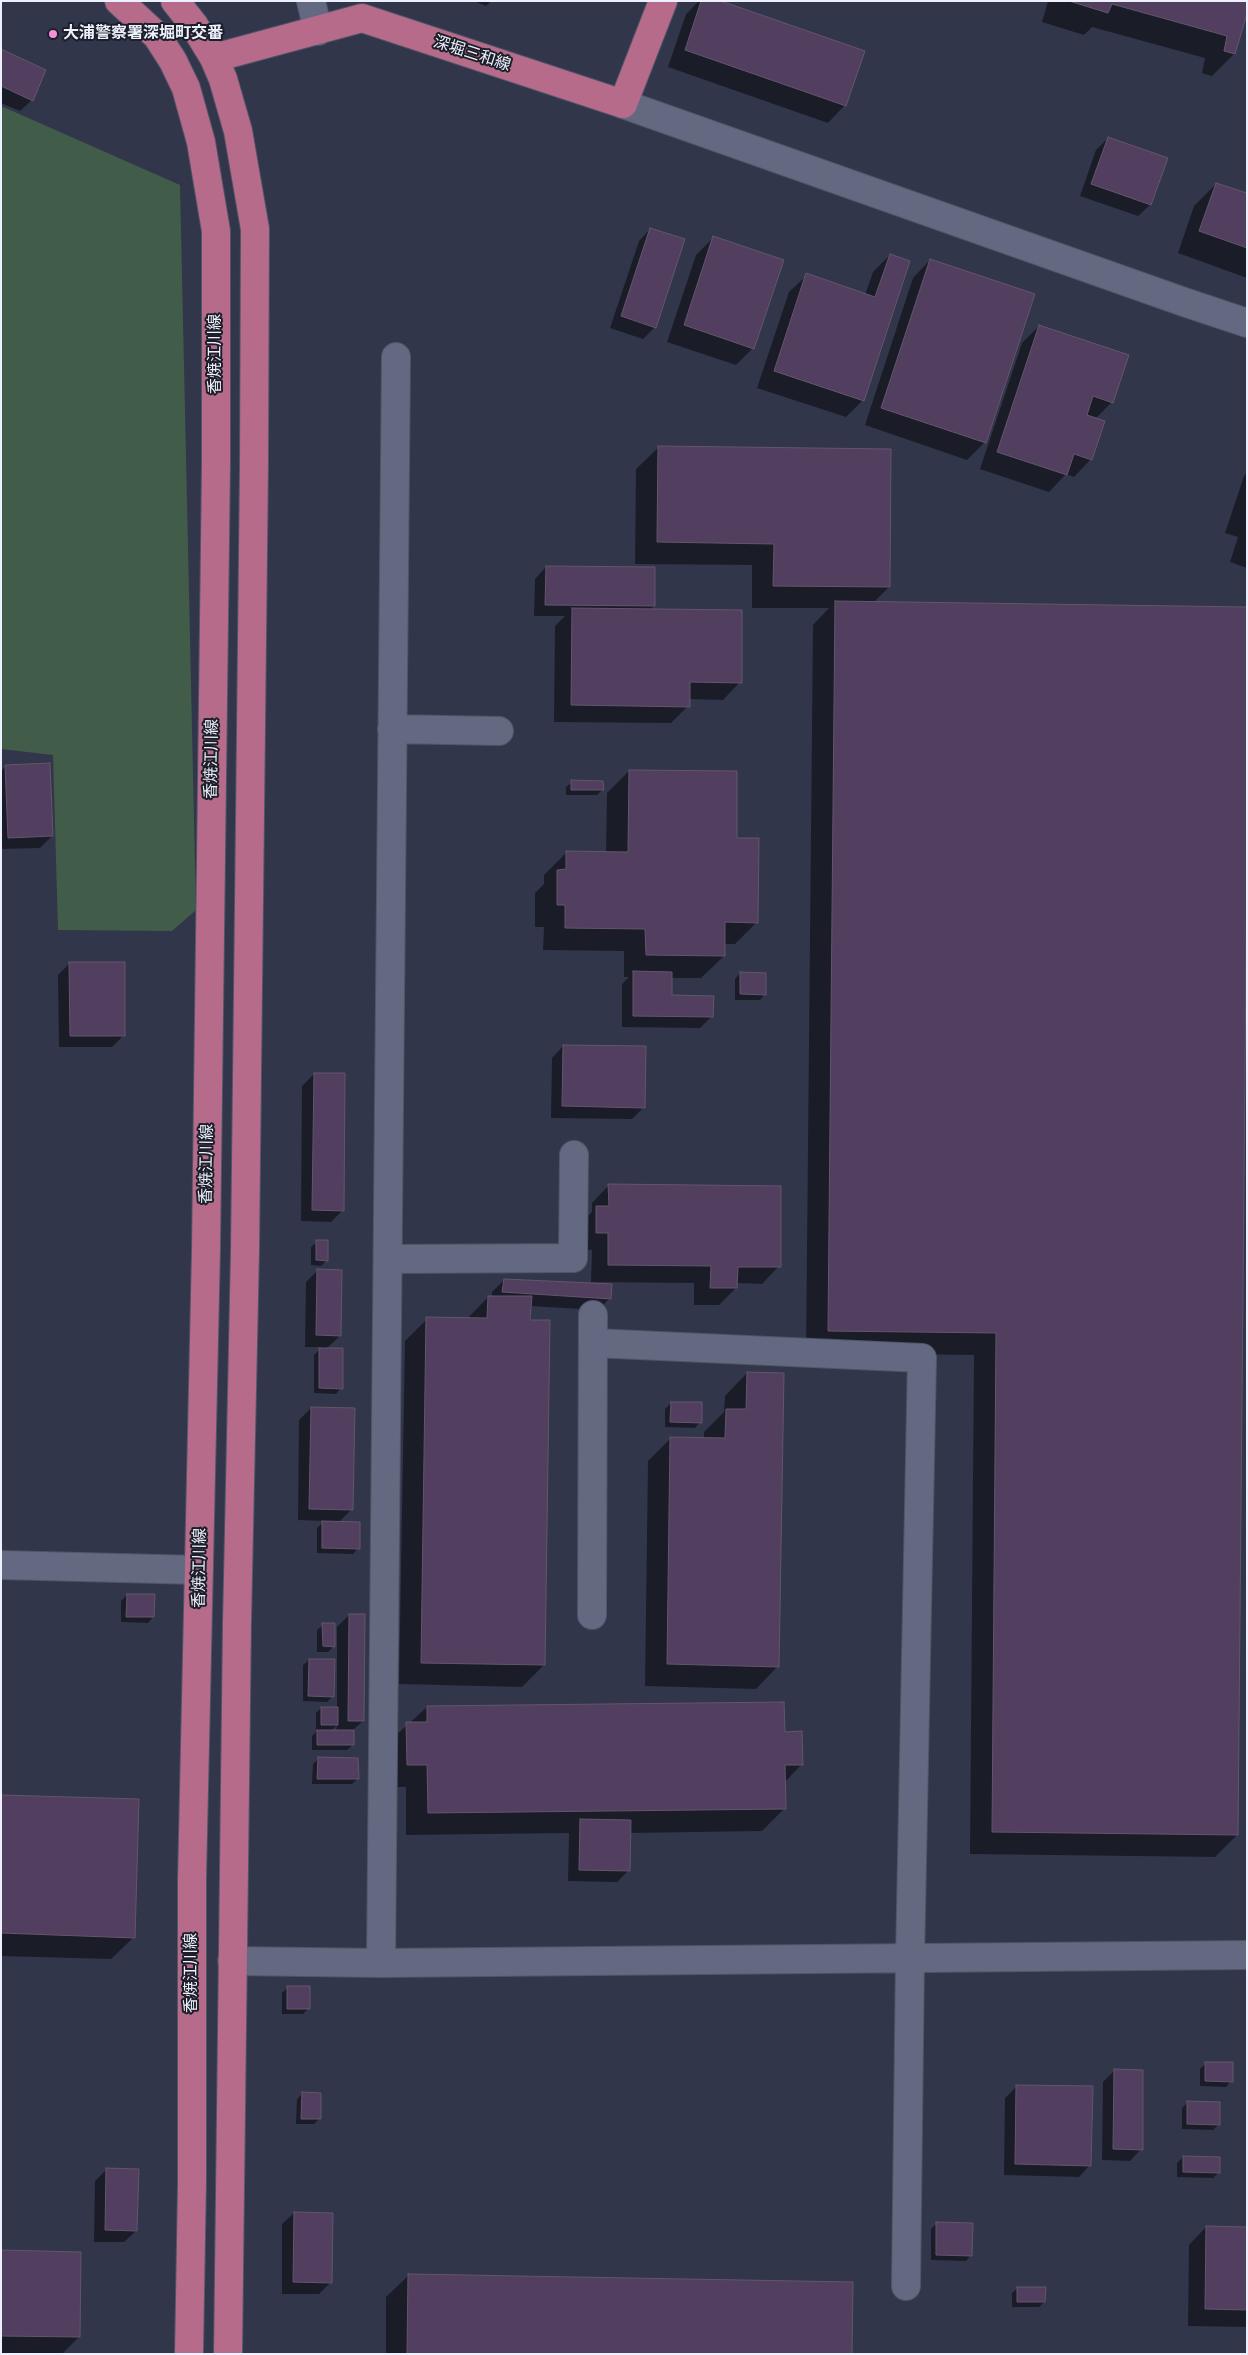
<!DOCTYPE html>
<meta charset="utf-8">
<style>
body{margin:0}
#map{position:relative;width:1248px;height:2355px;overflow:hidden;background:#31364b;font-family:Helvetica,sans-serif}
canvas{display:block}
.frame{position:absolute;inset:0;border:2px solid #edf0fe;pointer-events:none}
</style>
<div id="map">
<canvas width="1248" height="2355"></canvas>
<div class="frame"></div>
</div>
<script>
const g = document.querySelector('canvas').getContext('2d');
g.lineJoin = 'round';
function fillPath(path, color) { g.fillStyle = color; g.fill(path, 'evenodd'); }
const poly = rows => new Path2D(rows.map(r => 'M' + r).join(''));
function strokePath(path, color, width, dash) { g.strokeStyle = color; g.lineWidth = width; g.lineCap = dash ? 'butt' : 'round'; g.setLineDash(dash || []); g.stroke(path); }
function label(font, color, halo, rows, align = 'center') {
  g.font = font + ' Helvetica,"Noto Sans JP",sans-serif'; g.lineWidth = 4; g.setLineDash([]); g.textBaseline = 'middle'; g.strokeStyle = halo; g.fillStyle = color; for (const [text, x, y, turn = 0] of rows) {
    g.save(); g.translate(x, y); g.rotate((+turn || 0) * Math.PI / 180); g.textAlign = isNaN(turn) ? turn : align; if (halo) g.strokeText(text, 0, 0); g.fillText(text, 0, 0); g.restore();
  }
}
const green = poly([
 [1,106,180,185,196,910,172,931,58,930,53,755,1,749]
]);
const shadow = poly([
 [474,1,491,1,486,6],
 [699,1,718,1,845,105,828,123,668,67,686,14],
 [1048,1,1247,1,1234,54,1212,76,1202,73,1205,58,1092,27,1084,35,1042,22],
 [1,51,32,100,20,111,1,103],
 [1108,138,1166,159,1150,205,1138,216,1080,196,1096,150],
 [1216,184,1247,194,1247,278,1178,253,1194,206],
 [650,229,655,327,643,339,610,328,639,241],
 [713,238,753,348,736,365,667,342,696,255],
 [890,255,863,400,846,417,757,388,789,292,807,275,865,295,873,272],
 [930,260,985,442,967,460,865,425,913,278],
 [1039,326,1112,402,1095,419,1091,459,1074,477,1066,474,1049,492,980,469,1022,343],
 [659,447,889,587,873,603,1237,1835,1215,1857,970,1854,974,1355,806,1353,813,625,829,608,752,608,752,565,635,564,636,469],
 [1247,473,1247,568,1230,562,1238,537,1225,533,1244,476],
 [546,567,654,606,649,610,740,682,723,700,688,699,688,706,671,723,554,722,555,626,565,616,534,616,535,579],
 [6,766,52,836,40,848,1,849,1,771],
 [629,771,736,839,757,922,735,944,724,944,724,956,701,978,671,978,671,996,712,1016,700,1028,622,1027,622,984,629,977,624,977,624,951,543,950,544,927,535,927,535,893,544,884,544,875,567,852,606,853,607,793],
 [572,782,602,790,597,795,566,795,566,787],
 [70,963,124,1035,112,1047,59,1047,58,975],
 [740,973,765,994,760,1000,735,1000,735,979],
 [563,1046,644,1107,632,1119,551,1118,552,1058],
 [314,1074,343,1210,331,1222,301,1221,302,1086],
 [609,1185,779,1266,762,1284,736,1283,736,1288,719,1305,694,1305,694,1283,591,1282,592,1250,579,1249,579,1225,592,1212,592,1203],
 [317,1242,327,1260,321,1266,311,1265,311,1247],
 [317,1271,340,1336,326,1349,341,1388,336,1394,314,1393,314,1355,322,1347,305,1347,306,1282],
 [504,1280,610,1298,598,1310,530,1306,544,1665,522,1687,399,1684,405,1341,427,1319,467,1319,488,1297,492,1297,492,1292],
 [747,1373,778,1666,756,1689,645,1686,648,1461,671,1438,704,1439,704,1432,724,1412,725,1396],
 [671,1403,700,1422,695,1428,665,1427,665,1409],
 [311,1408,352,1509,339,1522,358,1548,353,1554,317,1553,317,1528,325,1521,298,1520,299,1420],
 [127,1595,153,1617,148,1623,121,1622,121,1601],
 [349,1615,363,1721,353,1730,353,1745,347,1750,312,1750,312,1736,318,1730,316,1730,316,1713,321,1708,337,1708,337,1627],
 [337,1725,336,1731,331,1731],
 [323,1625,334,1646,328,1652,317,1652,317,1630],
 [309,1660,333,1696,327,1702,303,1701,303,1665],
 [427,1707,783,1733,801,1765,784,1783,784,1809,762,1831,629,1833,629,1870,617,1882,568,1881,569,1833,406,1835,406,1787,385,1787,384,1746],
 [318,1759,357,1779,352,1784,312,1784,313,1764],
 [1,1796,134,1937,111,1959,1,1956],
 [288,1987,309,2008,303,2014,282,2014,282,1993],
 [1206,2063,1231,2081,1226,2087,1200,2086,1200,2069],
 [1115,2070,1141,2149,1130,2161,1102,2160,1103,2082],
 [1017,2086,1090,2165,1079,2177,1004,2175,1005,2098],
 [303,2093,319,2119,314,2124,296,2124,297,2099],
 [1187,2103,1219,2124,1213,2130,1182,2129,1182,2108],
 [1183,2157,1219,2172,1213,2178,1177,2177,1177,2163],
 [107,2169,136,2231,124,2242,94,2242,95,2181],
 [294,2213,331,2282,319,2294,282,2294,282,2224],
 [937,2223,971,2255,966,2261,931,2260,931,2229],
 [1206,2227,1247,2228,1247,2327,1188,2326,1189,2245],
 [1,2252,79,2337,62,2354,1,2353],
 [409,2275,850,2354,386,2354,386,2297],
 [1018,2288,1044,2302,1039,2307,1012,2307,1012,2293]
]);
const building = poly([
 [701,1,721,1,865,51,846,106,685,50,701,1],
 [1069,1,1247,1,1247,14,1235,54,1224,51,1227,36,1112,4,1108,13,1069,1],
 [1,49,46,70,33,101,1,86,1,49],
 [1108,137,1168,158,1151,205,1091,184,1108,137],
 [1216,183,1247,193,1247,248,1199,231,1216,183],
 [650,228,685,239,656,328,621,316,650,228],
 [713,236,784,260,754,349,684,325,713,236],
 [890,254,910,261,864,401,774,371,806,273,875,297,890,254],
 [930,259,1035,294,986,443,881,408,930,259],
 [1039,325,1129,355,1113,403,1093,396,1087,415,1105,421,1092,460,1074,454,1067,475,997,452,1039,325],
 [658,446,891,449,890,587,773,586,774,544,657,542,658,446],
 [546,566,655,567,655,606,545,605,546,566],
 [835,601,1247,607,1247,852,1238,1835,992,1832,996,1333,828,1331,835,601],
 [572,608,742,610,742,683,690,682,690,707,571,705,572,608],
 [50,763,53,836,8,838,5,765,50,763],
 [629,770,737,771,737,838,759,838,758,923,725,922,725,956,646,955,645,929,565,928,565,905,557,905,557,870,566,869,566,851,628,852,629,770],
 [571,780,603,781,604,790,571,790,571,780],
 [69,962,125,962,125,1036,70,1036,69,962],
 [633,971,672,972,672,995,714,996,713,1017,633,1016,633,971],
 [740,972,766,973,766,995,740,994,740,972],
 [563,1045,646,1046,645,1108,562,1106,563,1045],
 [314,1073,345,1073,344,1211,312,1210,314,1073],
 [608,1184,781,1186,781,1267,738,1267,737,1288,710,1288,711,1266,608,1265,608,1233,596,1233,596,1206,609,1206,608,1184],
 [316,1240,328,1240,328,1261,316,1260,316,1240],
 [317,1269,342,1270,341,1336,316,1335,317,1269],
 [504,1279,612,1284,611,1299,502,1292,504,1279],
 [488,1296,532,1296,530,1320,550,1320,545,1665,421,1663,426,1317,487,1318,488,1296],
 [319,1348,343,1348,343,1389,319,1388,319,1348],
 [747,1372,784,1373,779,1667,667,1664,670,1437,725,1438,726,1409,746,1409,747,1372],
 [671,1402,702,1402,702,1423,670,1422,671,1402],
 [311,1407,355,1408,353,1510,309,1509,311,1407],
 [322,1521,360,1522,360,1549,322,1548,322,1521],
 [127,1594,155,1594,154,1617,126,1617,127,1594],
 [349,1614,365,1614,364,1721,348,1721,349,1614],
 [322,1623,335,1623,335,1647,323,1646,322,1623],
 [309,1659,335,1659,334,1697,308,1696,309,1659],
 [784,1702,785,1732,802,1731,803,1765,785,1765,786,1809,428,1813,427,1765,407,1765,406,1722,427,1722,427,1706,784,1702],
 [321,1707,338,1707,338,1725,321,1725,321,1707],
 [317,1730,354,1730,354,1745,317,1745,317,1730],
 [318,1757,358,1758,359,1779,317,1779,318,1757],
 [1,1795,139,1799,135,1938,1,1933,1,1795],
 [580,1819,631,1820,630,1871,579,1870,580,1819],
 [287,1986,310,1986,310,2009,287,2009,287,1986],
 [1205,2062,1233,2062,1233,2082,1205,2081,1205,2062],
 [1114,2069,1143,2070,1143,2150,1113,2149,1114,2069],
 [1016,2085,1093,2086,1091,2166,1015,2164,1016,2085],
 [302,2092,321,2093,321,2119,301,2119,302,2092],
 [1187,2101,1220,2102,1220,2125,1187,2124,1187,2101],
 [1183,2156,1220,2157,1220,2173,1183,2172,1183,2156],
 [106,2168,139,2169,137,2231,105,2230,106,2168],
 [294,2212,333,2213,332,2283,293,2282,294,2212],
 [936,2222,973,2223,972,2256,936,2255,936,2222],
 [1206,2226,1247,2227,1247,2310,1205,2309,1206,2226],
 [1,2250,81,2252,80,2337,1,2336,1,2250],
 [408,2274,853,2282,852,2354,407,2354,408,2274],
 [1017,2287,1046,2287,1045,2302,1017,2302,1017,2287]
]);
const minor = poly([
 [311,1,318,31],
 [623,104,1184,302,1247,323],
 [392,729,499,731],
 [388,1259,573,1258,574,1155],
 [594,1343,922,1358,910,1959,906,2286],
 [1,1565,199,1570],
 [592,1615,593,1315],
 [232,1961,381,1963,1247,1955],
 [381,1963,396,357]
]);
const major = poly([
 [119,1,157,36,173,61,186,88,201,142,216,231,216,464,206,1250,192,1879,192,2182,189,2354],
 [175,1,194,25,214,58,223,79,238,131,255,229,254,465,245,1251,237,1623,228,2354],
 [214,58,362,18,623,104,663,1]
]);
const markers = [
 [53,34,5,"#f391d6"]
];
const poiNames = [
 ["大浦警察署深堀町交番",63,34]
];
const streetNames = [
 ["深堀三和線",472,54,18],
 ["香焼江川線",216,354,-90],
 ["香焼江川線",212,759,-89],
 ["香焼江川線",207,1164,-89],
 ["香焼江川線",200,1568,-89],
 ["香焼江川線",192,1973,-90]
];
fillPath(green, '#425c4a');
fillPath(shadow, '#0007');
fillPath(building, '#523e5f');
strokePath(building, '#63566c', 1);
strokePath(minor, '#505466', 30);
strokePath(major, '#505466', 30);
strokePath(minor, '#646982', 28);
strokePath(major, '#b66b8b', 28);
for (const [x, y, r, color] of markers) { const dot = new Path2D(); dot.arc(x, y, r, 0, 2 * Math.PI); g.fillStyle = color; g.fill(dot); strokePath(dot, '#1c1e28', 2); }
label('bold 16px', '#edf0fe', '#1c1e28', poiNames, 'left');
label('16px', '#edf0fe', '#1c1e28', streetNames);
</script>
